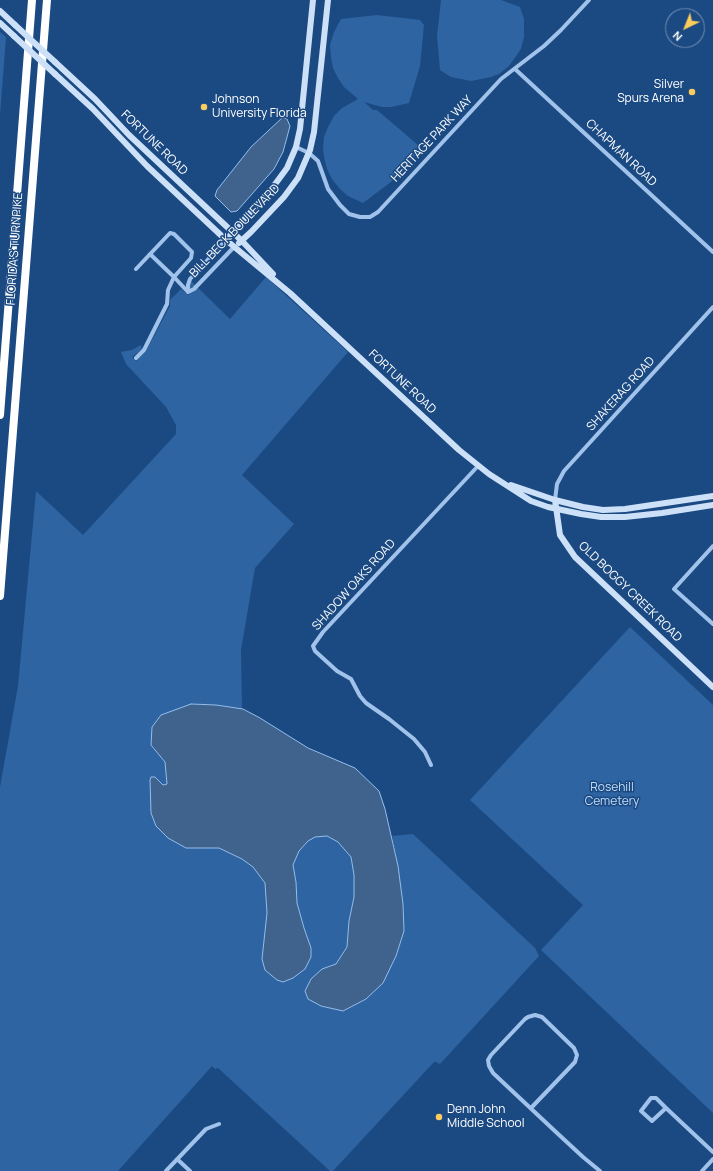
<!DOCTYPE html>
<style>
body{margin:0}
#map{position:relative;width:713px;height:1171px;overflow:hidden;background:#1b4a83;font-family:Manrope,sans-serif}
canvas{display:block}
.north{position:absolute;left:665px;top:8px;width:40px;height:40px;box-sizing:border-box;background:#1b4a83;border:1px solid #7692b5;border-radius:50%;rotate:223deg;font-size:11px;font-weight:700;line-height:16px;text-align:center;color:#fff}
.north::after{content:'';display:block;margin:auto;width:14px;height:18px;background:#fccc5d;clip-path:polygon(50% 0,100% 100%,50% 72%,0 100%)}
</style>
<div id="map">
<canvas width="713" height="1171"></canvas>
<div class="north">N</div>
</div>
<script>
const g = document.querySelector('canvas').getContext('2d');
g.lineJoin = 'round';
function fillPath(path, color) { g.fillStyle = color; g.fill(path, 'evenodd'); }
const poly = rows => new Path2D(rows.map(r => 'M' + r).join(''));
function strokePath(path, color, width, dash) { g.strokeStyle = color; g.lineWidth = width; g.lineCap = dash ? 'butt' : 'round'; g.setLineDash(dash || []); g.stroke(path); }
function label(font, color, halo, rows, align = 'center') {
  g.font = font + ' Manrope,sans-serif'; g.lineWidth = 3; g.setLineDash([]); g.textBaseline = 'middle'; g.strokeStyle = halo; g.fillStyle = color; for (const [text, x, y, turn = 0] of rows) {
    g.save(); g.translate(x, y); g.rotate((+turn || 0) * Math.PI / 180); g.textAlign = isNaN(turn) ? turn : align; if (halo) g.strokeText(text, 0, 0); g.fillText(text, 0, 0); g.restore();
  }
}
const green = poly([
 [441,0,501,0,520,7,524,19,524,37,521,49,509,66,499,74,491,77,471,81,451,77,440,70,437,36],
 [377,15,420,20,424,25,420,66,409,103,391,107,382,107,364,102,373,110,377,110,418,145,419,151,391,182,363,203,348,196,340,189,332,179,327,169,324,157,323,147,324,137,328,127,334,116,342,108,358,99,344,87,338,78,333,68,331,57,330,45,334,32,341,19],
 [0,32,6,37,0,115],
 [266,277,348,352,242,475,294,524,255,568,241,650,242,709,216,705,191,704,151,745,165,762,167,784,163,785,157,780,186,848,219,848,229,852,242,859,253,867,265,883,267,913,262,959,311,948,304,928,297,903,296,882,293,865,299,851,308,841,315,836,327,836,338,842,351,857,354,875,354,897,349,921,347,947,336,964,322,969,396,956,404,930,403,904,398,866,392,836,413,834,535,948,539,956,440,1064,436,1062,434,1062,333,1171,330,1171,218,1068,215,1069,212,1066,118,1171,0,1171,0,787,18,686,36,491,83,535,176,434,176,425,166,407,126,364,121,352,132,350,141,345,142,349,132,357,136,361,146,351,170,306,170,300,181,289,188,295,192,291,185,285,190,280,230,319],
 [630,627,713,705,713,1113,541,950,583,905,470,800]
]);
const water = poly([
 [283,117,287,119,290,126,283,152,274,169,237,211,231,212,215,196,217,190,251,147,283,117],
 [191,704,216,705,243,709,260,718,308,748,355,768,379,791,385,809,398,866,403,904,404,931,396,956,383,983,366,999,343,1011,321,1006,308,999,305,991,311,979,322,969,336,964,347,947,349,921,354,897,354,875,351,857,338,842,327,836,315,837,308,841,299,851,293,865,296,882,297,903,304,928,311,948,311,957,305,969,293,978,283,982,277,980,265,970,262,959,267,913,265,883,253,867,242,859,219,848,186,848,168,838,156,826,151,813,150,780,151,777,155,777,163,785,167,784,165,762,151,745,152,727,161,715,191,704]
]);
const street = poly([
 [515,69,713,252],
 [296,147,309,153,318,161,328,189,340,205,349,214,360,217,370,217,378,212,501,79,544,46,561,30,589,0],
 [136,269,170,233,174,234,192,252,191,258,174,277,188,292],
 [188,292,188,285,190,279,226,240],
 [188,292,194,289,234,247],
 [136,358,144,350,167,304,168,290,174,277,150,254],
 [555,500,557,484,564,471,713,307],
 [713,546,674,589,713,624],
 [431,765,425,752,414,739,389,719,366,703,360,696,351,679,337,671,315,651,313,646,323,632,478,466],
 [531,1108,575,1062,577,1055,574,1048,542,1017,535,1015,528,1017,525,1019,491,1055,488,1060,489,1066,493,1073,557,1133,583,1157,600,1171],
 [666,1108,652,1121,641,1111,651,1098,656,1098,666,1108,713,1152],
 [177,1159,190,1171],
 [166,1171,206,1129,219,1124],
 [702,1171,713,1159]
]);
const secondary = poly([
 [0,11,15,25],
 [0,23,14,36],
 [55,62,95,99,129,135,242,241,273,274],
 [55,74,93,109,147,166,226,240,290,293,459,450,489,474,531,501,548,507,581,514,601,517,625,517,662,513,713,505],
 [226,240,273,187,287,168,296,147,300,129,313,0],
 [239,243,251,232,284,197,298,178,310,150,314,132,328,0],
 [511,485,555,500,583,507,603,510,625,509,713,496],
 [555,500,560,535,575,557,713,687]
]);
const highway = poly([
 [0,415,32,0],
 [0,596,47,0]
]);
const secondaryBridge = poly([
 [15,25,55,62],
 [14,36,55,74]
]);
const markers = [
 [692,92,4,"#fccc5d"],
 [204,107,4,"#fccc5d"],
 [439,1117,4,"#fccc5d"]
];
const poiNames = [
 ["Silver",684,85,"right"],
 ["Spurs Arena",684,99,"right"],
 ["Johnson",212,100],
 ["University Florida",212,114],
 ["Denn John",447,1110],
 ["Middle School",447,1124]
];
const streetNames = [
 ["HERITAGE PARK WAY",432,139,-47],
 ["FORTUNE ROAD",154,143,44],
 ["CHAPMAN ROAD",621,153,43],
 ["BILL BECK BOULEVARD",235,231,-46],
 ["FLORIDA'S TURNPIKE",15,249,-86],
 ["FORTUNE ROAD",402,382,43],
 ["SHAKERAG ROAD",621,394,-48],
 ["SHADOW OAKS ROAD",354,585,-48],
 ["OLD BOGGY CREEK ROAD",630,592,44]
];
const parkNames = [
 ["Rosehill",612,788],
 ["Cemetery",612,802]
];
fillPath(green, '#2e64a2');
fillPath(water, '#40638d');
strokePath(water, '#93beed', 1);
strokePath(street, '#a1c3eb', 4);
strokePath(secondary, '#cce0f8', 6);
strokePath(highway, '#fff', 8);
strokePath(secondaryBridge, '#cce0f8', 6);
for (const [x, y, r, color] of markers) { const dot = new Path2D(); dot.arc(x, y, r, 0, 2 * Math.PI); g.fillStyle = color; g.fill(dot); strokePath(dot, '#1b4a83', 1.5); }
label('12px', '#fff', '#1b4a83', poiNames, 'left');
label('12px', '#fff', '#1b4a83', streetNames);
label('12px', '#c5ddf8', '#1b4a83', parkNames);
</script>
